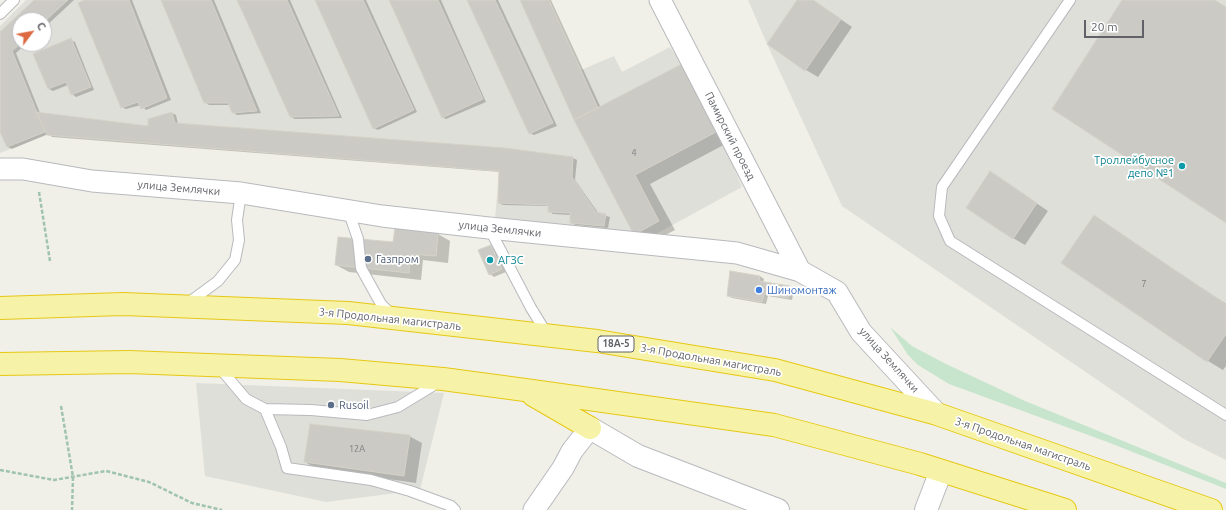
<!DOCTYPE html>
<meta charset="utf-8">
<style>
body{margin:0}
#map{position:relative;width:1226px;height:510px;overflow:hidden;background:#f0f0e8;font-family:Ubuntu,sans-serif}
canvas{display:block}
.north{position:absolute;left:12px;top:12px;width:40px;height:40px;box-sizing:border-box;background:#fff;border:1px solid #bfc0c2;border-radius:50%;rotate:58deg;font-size:11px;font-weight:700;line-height:16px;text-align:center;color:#606267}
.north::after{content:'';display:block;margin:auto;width:14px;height:18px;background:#dc6942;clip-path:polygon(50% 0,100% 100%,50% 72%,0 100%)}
.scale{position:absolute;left:1084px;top:20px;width:60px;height:18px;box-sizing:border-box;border:2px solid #606267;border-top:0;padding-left:5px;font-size:12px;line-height:14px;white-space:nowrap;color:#606267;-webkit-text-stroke:3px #fff;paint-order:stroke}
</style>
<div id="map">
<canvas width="1226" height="510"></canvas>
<div class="north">С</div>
<div class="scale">20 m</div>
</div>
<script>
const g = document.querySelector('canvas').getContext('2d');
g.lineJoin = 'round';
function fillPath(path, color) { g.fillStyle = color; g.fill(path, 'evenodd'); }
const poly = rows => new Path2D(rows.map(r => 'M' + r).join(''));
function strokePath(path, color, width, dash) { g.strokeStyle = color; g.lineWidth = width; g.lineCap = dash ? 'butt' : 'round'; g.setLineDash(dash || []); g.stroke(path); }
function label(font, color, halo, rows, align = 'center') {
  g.font = font + ' Ubuntu,sans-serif'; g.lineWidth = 3.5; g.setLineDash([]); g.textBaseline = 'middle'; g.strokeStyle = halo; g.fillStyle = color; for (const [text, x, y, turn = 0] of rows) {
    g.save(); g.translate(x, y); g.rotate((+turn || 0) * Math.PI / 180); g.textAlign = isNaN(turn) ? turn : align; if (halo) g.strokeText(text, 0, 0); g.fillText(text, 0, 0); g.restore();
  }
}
const industrial = poly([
 [26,0,549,0,581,70,614,56,622,72,670,47,682,64,718,131,742,187,645,240,495,219,499,171,47,135,0,153,0,26],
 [20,20,44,20,44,44,20,44],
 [748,0,1226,0,1226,460,1184,439,842,206,767,44],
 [196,383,444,393,420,490,326,502,205,476]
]);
const green = poly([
 [890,327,912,346,944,363,1025,401,1226,483,1226,489,1110,443,949,384,918,365,908,355]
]);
const shadow = poly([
 [36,0,74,0,44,28,44,20,20,20,20,44,26,44,16,53,40,113,149,127,172,113,176,115,178,124,573,158,577,160,575,180,599,214,610,217,608,228,576,225,571,223,571,215,553,214,549,211,549,206,503,205,499,203,500,172,52,137,48,134,12,149,8,147,0,129,0,34],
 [87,0,132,0,171,100,146,110,141,105,126,109,121,107],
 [162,0,214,0,261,113,237,115,233,112,230,105,209,105,205,102],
 [238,0,290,0,342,118,295,119,291,117],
 [316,0,366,0,417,112,378,130,374,128],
 [390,0,441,0,486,102,446,119,442,117],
 [468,0,498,0,557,126,534,135,530,133],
 [521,0,551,0,601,108,698,74,733,140,650,184,675,230,650,243,635,234],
 [798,0,813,0,852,27,818,77,806,70],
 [71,40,75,42,94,90,76,97,72,94,68,85,53,91,49,89],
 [1002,180,1048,211,1025,245,1013,238],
 [1094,216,1226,304,1226,366,1223,370,1208,361],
 [438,234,450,241,448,263,423,260,421,280,349,272,336,265,394,244],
 [491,246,495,248,506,272,494,277,490,274],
 [760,276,764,279,763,283,790,287,794,289,792,300,768,296,766,304,732,298,728,296],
 [409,436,422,443,416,483,317,469,305,462]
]);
const building = poly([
 [34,0,68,0,44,22,44,20,20,20,20,44,12,51,45,132,7,147,0,132,0,32,34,0],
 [84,0,129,0,167,98,141,109,138,102,121,108,78,3,84,0],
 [161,0,211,0,257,111,232,113,228,103,204,103,161,0],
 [237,0,287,0,339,116,290,117,237,0],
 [315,0,363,0,414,110,373,129,315,0],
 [389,0,438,0,483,99,442,118,389,0],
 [467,0,495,0,553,123,529,134,467,0],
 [520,0,549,0,598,108,574,120,520,0],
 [797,0,813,0,841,19,805,71,767,44,797,0],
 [1122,0,1215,0,1226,7,1226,223,1052,109,1122,0],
 [71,38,91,87,71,95,66,82,48,89,33,54,71,38],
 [682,64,718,131,635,175,659,221,634,235,574,120,682,64],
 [36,112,148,126,148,119,172,112,175,123,505,148,573,157,572,177,596,212,606,214,604,226,570,223,570,213,548,212,548,205,498,203,499,171,47,135,36,112],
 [990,171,1037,203,1013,239,966,208,990,171],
 [1094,215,1226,305,1226,334,1207,362,1061,263,1094,215],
 [395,228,438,233,436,256,410,254,409,273,335,265,338,237,393,242,395,228],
 [491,245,502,269,489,275,478,250,491,245],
 [730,271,760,276,759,281,790,286,788,298,764,294,762,302,727,296,730,271],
 [310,424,410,435,404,476,304,462,310,424]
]);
const path = poly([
 [39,192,50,261],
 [61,406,73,477,72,510],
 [0,470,54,480,106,471,149,482,192,503,222,510]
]);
const service = poly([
 [1070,0,942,187,939,216,950,241,1226,415],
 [0,14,14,0],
 [348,210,358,239,361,268,381,304,392,315],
 [489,228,531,308,547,334],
 [188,303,218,281,235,260,239,240,237,220,241,193],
 [219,367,246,399,265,409,311,410,367,415,398,407,439,382],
 [265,409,281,447,287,468,371,480,410,491,451,506,455,510]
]);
const minor = poly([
 [660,0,800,271],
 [0,169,23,169,92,181,241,193,382,216,489,228,737,253,800,271,837,292,861,332,937,414],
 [534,510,563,468,572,451,590,428]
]);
const tertiary = poly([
 [590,428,638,456,778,510],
 [926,510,941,471]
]);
const trunk = poly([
 [0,308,123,304,348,313,597,341,775,370,937,414,1211,510],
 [0,364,129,362,340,370,443,379,525,390,774,425,920,464,1065,510],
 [533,395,590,428]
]);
const markers = [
 [1182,166,4,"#0f9aa8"],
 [368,259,4,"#5c6f8a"],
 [490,260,4,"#0f9aa8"],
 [759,290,4,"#3f7fe0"],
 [331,405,4,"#5c6f8a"]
];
const numberNames = [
 ["4",634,153],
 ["7",1144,284],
 ["12А",357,449]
];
const shields = [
 [616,344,36]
];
const shieldNames = [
 ["18А-5",616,344]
];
const streetNames = [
 ["Памирский проезд",730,136,63],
 ["улица Землячки",179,188,5],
 ["улица Землячки",500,229,6],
 ["3-я Продольная магистраль",390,319,6],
 ["3-я Продольная магистраль",711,360,10],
 ["улица Землячки",889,360,48],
 ["3-я Продольная магистраль",1023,444,19]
];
const cultureNames = [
 ["Троллейбусное",1174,160],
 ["депо №1",1174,173],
 ["АГЗС",498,260,"left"]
];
const serviceNames = [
 ["Газпром",376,259],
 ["Rusoil",339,405]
];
const shopNames = [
 ["Шиномонтаж",767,290]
];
fillPath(industrial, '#dfdfda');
fillPath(green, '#c7e5cd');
fillPath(shadow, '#0003');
fillPath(building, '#cccac5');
strokePath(building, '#d5d3c7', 1);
strokePath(service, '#b8b9bd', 12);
strokePath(minor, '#b8b9bd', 23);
strokePath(tertiary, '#b8b9bd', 24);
strokePath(trunk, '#e6c813', 24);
strokePath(path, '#a0c3b0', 2.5, [4, 2]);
strokePath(service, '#fff', 10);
strokePath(minor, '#fff', 21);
strokePath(tertiary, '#fff', 22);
strokePath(trunk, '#f6f3a8', 22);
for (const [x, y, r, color] of markers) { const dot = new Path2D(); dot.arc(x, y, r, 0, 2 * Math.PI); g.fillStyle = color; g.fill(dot); strokePath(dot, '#fff', 1.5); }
label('9px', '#7b7c7e', null, numberNames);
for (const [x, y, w] of shields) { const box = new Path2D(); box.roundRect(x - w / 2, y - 8, w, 16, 3); g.fillStyle = '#fff'; g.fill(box); strokePath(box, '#606267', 1); }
label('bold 10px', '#606267', null, shieldNames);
label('11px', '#606267', '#fff', streetNames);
label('11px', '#0d838f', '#fff', cultureNames, 'right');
label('11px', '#4e5e75', '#fff', serviceNames, 'left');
label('11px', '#366cbe', '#fff', shopNames, 'left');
</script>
